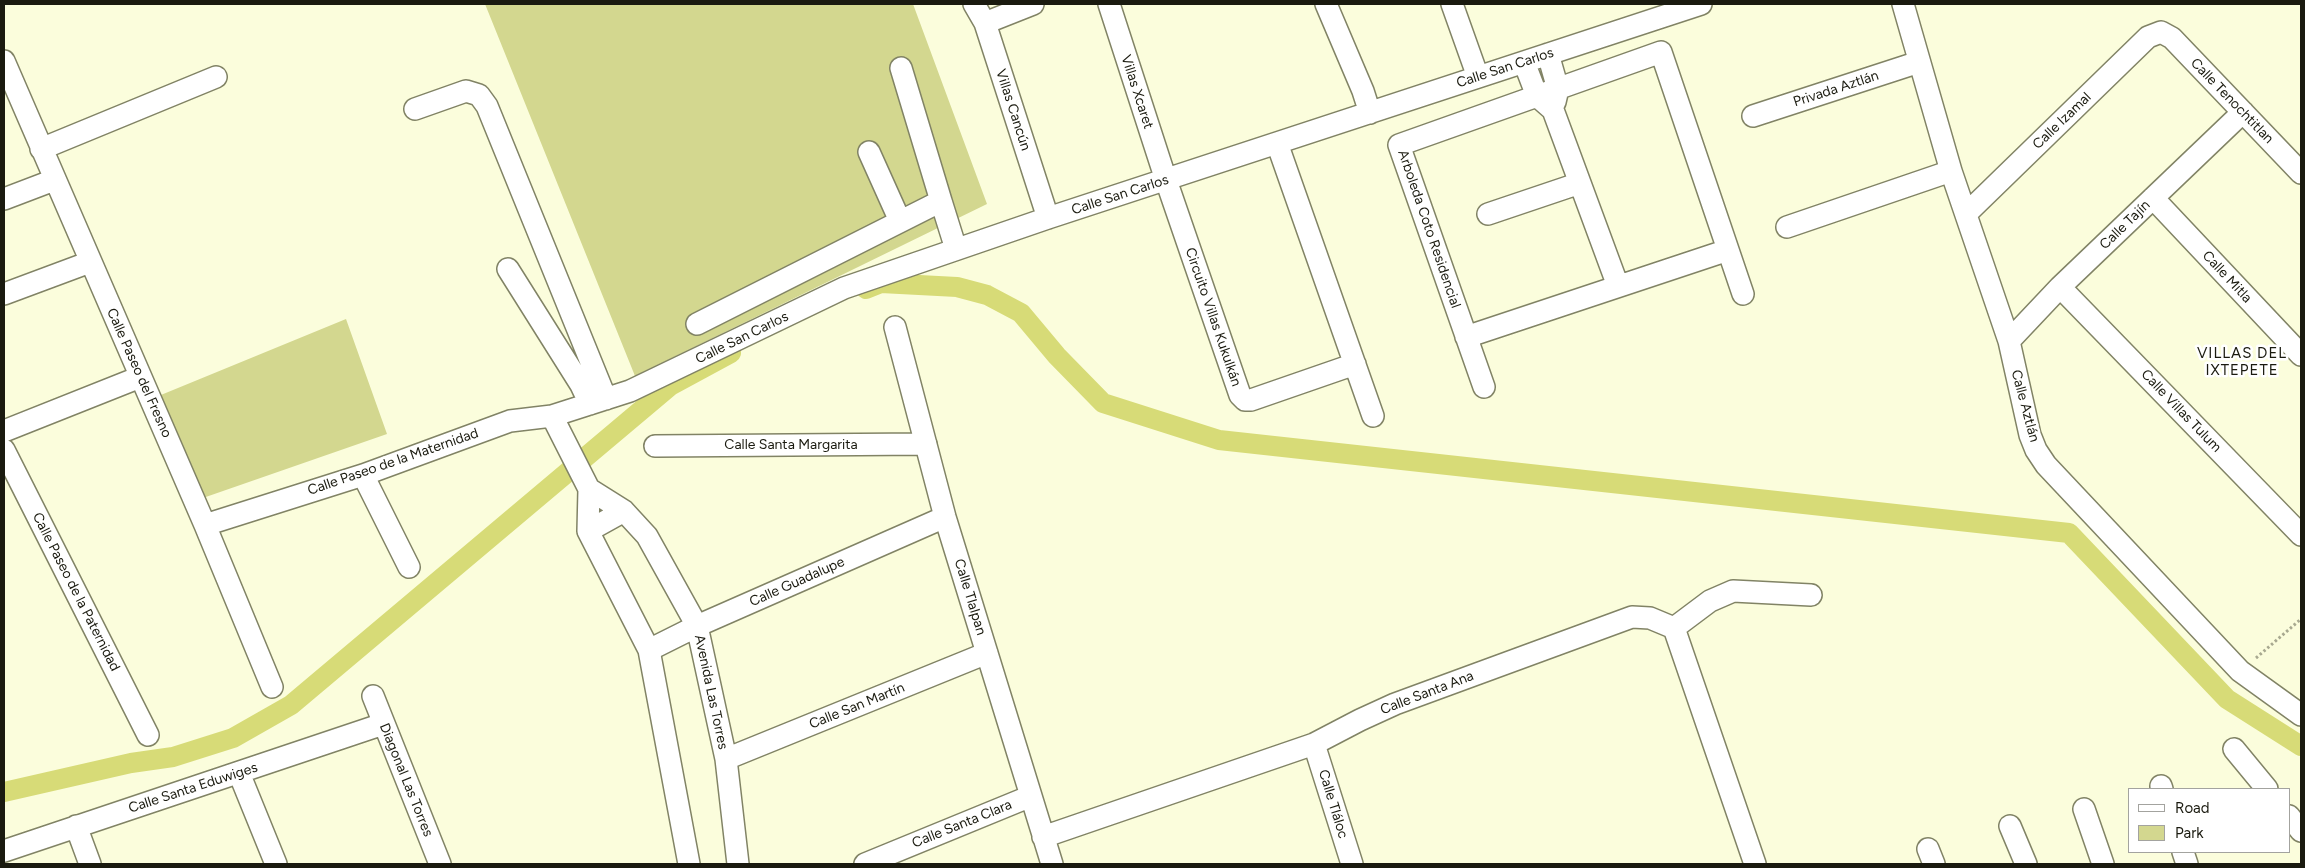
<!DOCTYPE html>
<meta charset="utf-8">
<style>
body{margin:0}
#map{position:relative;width:2305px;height:868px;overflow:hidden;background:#fbfddc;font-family:Figtree,sans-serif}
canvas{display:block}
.frame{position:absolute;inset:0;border:5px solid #1a1a0f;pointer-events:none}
.legend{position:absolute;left:2128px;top:788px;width:162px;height:65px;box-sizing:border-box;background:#fff;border:1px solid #a3a39f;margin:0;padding:6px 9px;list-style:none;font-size:15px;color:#1a1a0f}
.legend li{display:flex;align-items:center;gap:10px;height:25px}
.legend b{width:25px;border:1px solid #a3a39f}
</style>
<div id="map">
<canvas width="2305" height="868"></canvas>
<div class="frame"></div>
<ul class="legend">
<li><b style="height:6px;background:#fff"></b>Road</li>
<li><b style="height:14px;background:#d3d78f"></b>Park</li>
</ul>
</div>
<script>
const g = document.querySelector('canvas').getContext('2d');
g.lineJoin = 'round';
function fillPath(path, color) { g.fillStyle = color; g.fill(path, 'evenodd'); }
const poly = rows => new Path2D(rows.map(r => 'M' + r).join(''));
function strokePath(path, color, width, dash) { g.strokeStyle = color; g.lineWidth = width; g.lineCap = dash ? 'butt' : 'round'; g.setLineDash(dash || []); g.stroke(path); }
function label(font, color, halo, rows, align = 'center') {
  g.font = font + ' Figtree,sans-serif'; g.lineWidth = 5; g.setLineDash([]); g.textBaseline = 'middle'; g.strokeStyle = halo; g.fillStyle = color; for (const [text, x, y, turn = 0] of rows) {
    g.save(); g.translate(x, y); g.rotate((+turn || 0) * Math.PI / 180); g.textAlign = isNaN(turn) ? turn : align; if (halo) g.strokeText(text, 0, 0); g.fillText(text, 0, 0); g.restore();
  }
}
const green = poly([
 [485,4,913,4,987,204,635,376],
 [346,319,387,434,200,499,156,397]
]);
const canal = poly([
 [866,289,881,283,957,287,987,295,1021,313,1057,356,1103,403,1219,440,2069,533,2227,699,2301,746],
 [4,792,131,763,173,757,233,738,291,705,670,386,731,353]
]);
const path = poly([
 [2256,658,2301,619]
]);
const minor = poly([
 [974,4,985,23,1048,218],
 [1109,4,1166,180,1240,395,1245,400,1251,400,1355,364],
 [1326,4,1363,91,1370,113],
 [1452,4,1478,77],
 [1903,4,1951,171,2009,341,2030,435,2036,450,2046,465,2240,671,2301,715],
 [985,23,1033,4],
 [1548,54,1558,89,1555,102],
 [4,61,205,525,272,687],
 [1524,62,1537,96,1553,110,1618,286],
 [415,109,466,91,479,95,487,106,606,399],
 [1753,116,1919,62],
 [1277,143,1373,416],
 [41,149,216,77],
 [869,152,900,221],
 [2153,198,2301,355],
 [4,199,54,180],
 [941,201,956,249],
 [1488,214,1580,183],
 [1966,214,2148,37,2161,32,2172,38,2301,173],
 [1787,227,1951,171],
 [508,269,581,385,590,404],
 [2060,287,2301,535],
 [4,294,90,262],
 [697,324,941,201,901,68],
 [895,327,945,517,1052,864],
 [1466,337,1728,250],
 [2009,341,2060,287,2243,112],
 [1484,387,1399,145,1661,52,1743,294],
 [552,416,630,391,844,288,1048,218,1701,4],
 [4,431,140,377],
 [655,446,926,444],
 [4,450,148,735],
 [363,475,409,567],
 [589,489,624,511,647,536,697,626,726,759,738,864],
 [205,525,363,475,510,421,552,416,589,489,588,531,649,650,689,864],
 [588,531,624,511],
 [1674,628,1755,864],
 [649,650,697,626,945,517],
 [373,696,440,864],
 [1314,744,1352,864],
 [2234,749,2267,789],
 [726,759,987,653],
 [239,773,276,864],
 [2161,786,2162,789],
 [2084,809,2103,864],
 [2289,816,2301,831],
 [76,826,90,864],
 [2010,826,2026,864],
 [1043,837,1314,744,1360,720,1395,704,1632,617,1650,618,1674,628,1710,601,1733,591,1811,595],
 [1928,849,1934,864],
 [4,851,383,724],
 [2183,852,2187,864],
 [865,864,1031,796]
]);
const streetNames = [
 ["Calle San Carlos",1505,68,-18],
 ["Privada Aztlán",1836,89,-18],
 ["Villas Xcaret",1137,92,72],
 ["Calle Tenochtitlan",2232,101,46],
 ["Villas Cancún",1013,110,72],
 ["Calle Izamal",2062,121,-44],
 ["Calle San Carlos",1120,195,-18],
 ["Calle Tajín",2125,225,-44],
 ["Arboleda Coto Residencial",1429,229,71],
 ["Calle Mitla",2227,277,47],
 ["Circuito Villas Kukulkán",1213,317,71],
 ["Calle San Carlos",742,338,-26],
 ["Calle Paseo del Fresno",139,373,66],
 ["Calle Aztlán",2025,406,75],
 ["Calle Villas Tulum",2181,411,46],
 ["Calle Santa Margarita",791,445],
 ["Calle Paseo de la Maternidad",393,462,-19],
 ["Calle Guadalupe",797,582,-24],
 ["Calle Paseo de la Paternidad",76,592,63],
 ["Calle Tlalpan",970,597,73],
 ["Avenida Las Torres",711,692,78],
 ["Calle Santa Ana",1427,693,-21],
 ["Calle San Martín",857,706,-22],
 ["Diagonal Las Torres",406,780,68],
 ["Calle Santa Eduwiges",193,788,-18],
 ["Calle Tláloc",1333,804,73],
 ["Calle Santa Clara",962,824,-22]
];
const neighbourhoodNames = [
 ["VILLAS DEL",2242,354],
 ["IXTEPETE",2242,371]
];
fillPath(green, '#d3d78f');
strokePath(canal, '#d7db77', 20);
strokePath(minor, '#818365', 24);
strokePath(path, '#a8a990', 3, [2.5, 2.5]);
strokePath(minor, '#fff', 21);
label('14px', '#1a1a0f', '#fff', streetNames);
g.letterSpacing = '1px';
label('15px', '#1a1a0f', '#fff', neighbourhoodNames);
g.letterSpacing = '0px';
</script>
